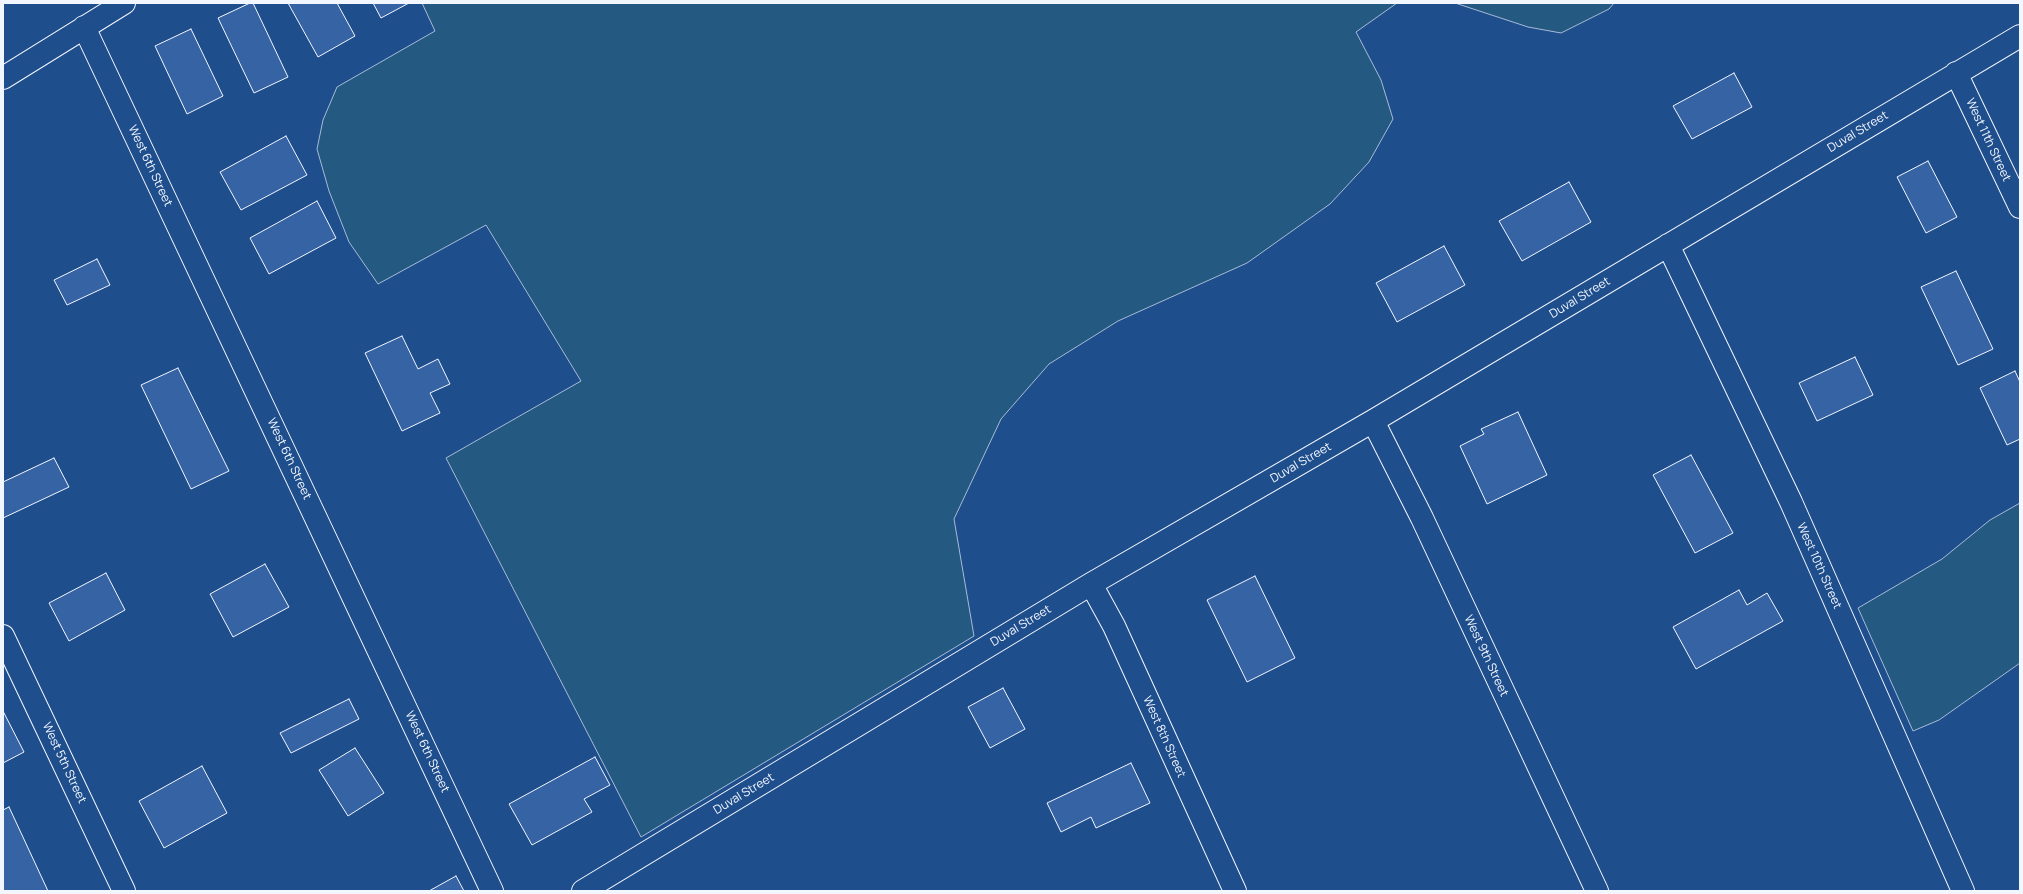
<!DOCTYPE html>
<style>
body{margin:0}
#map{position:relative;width:2023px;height:894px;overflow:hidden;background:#1f4e8c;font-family:Manrope,sans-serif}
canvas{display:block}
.frame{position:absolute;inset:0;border:4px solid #f2f6ff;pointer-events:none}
</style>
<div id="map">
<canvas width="2023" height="894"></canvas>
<div class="frame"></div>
</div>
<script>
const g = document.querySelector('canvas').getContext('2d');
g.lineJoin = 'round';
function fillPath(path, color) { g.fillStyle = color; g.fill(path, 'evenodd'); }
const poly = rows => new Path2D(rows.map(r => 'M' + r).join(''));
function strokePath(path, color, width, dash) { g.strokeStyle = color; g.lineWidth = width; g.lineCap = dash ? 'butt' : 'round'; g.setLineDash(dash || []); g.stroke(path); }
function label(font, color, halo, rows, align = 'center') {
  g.font = font + ' Manrope,sans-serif'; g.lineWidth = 3; g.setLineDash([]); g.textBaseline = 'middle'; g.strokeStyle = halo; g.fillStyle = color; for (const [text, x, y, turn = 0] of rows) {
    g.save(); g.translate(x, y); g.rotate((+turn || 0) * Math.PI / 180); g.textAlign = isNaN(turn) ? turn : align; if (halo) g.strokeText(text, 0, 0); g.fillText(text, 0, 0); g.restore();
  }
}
const green = poly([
 [422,3,1397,3,1356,32,1381,80,1393,119,1369,162,1330,204,1247,263,1118,321,1049,364,1001,419,954,519,974,636,641,837,446,458,581,381,486,225,378,284,349,242,329,191,317,149,323,120,337,87,435,31,422,3],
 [1455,3,1614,3,1609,9,1561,33,1528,27,1455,3],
 [2020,503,2020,663,1939,720,1913,731,1858,608,1942,559,1990,520,2020,503]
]);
const building = poly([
 [250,3,253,3,288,77,254,93,218,18,250,3],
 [288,3,337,3,355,36,318,57,288,3],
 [373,3,409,3,381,18,373,3],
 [191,29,223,96,187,114,155,46,191,29],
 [1734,73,1752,107,1692,139,1673,106,1734,73],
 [286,136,307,175,241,210,220,172,286,136],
 [1928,161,1957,217,1926,233,1897,177,1928,161],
 [1569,182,1591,222,1522,261,1499,221,1569,182],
 [317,201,336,238,269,274,250,238,317,201],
 [1444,246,1465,285,1397,322,1376,283,1444,246],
 [97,259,110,285,67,305,54,280,97,259],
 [1956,271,1993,349,1958,365,1921,287,1956,271],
 [402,336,418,369,438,359,450,384,430,393,440,413,402,431,365,353,402,336],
 [1855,357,1873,395,1817,421,1799,383,1855,357],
 [178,368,229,471,191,489,141,385,178,368],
 [2015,371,2020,382,2020,439,2007,445,1980,388,2015,371],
 [1518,412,1547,475,1487,504,1460,446,1484,434,1481,429,1518,412],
 [1691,455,1733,533,1695,553,1653,475,1691,455],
 [54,458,69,487,3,518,3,482,54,458],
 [265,564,289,607,233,637,210,594,265,564],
 [106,573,125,610,69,641,49,603,106,573],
 [1255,576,1295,658,1247,682,1207,600,1255,576],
 [1739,590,1747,605,1767,593,1783,621,1696,669,1673,627,1739,590],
 [1003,688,1025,729,990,748,968,707,1003,688],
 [349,699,359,719,291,753,280,733,349,699],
 [3,711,24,752,3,763,3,711],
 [355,748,384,793,348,816,319,770,355,748],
 [595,757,610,785,584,799,592,812,532,845,509,804,595,757],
 [1131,763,1150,803,1096,828,1091,817,1061,832,1047,803,1131,763],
 [202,766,227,813,164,848,139,801,202,766],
 [9,807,48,891,3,891,3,810,9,807],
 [456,876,464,891,429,891,456,876]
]);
const minor = poly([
 [84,27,492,891],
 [1956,73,2020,207],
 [3,78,124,3],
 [1668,245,1791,502,1963,891],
 [1373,421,1422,518,1597,891],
 [1091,584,1114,626,1235,891],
 [3,636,124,891],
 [583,891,1091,584,1373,421,2020,36]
]);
const streetNames = [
 ["Duval Street",1858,132,-31],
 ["West 11th Street",1988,140,65],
 ["West 6th Street",150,166,65],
 ["Duval Street",1580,298,-31],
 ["West 6th Street",289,459,65],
 ["Duval Street",1301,463,-30],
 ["West 10th Street",1819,566,66],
 ["Duval Street",1021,626,-31],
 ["West 9th Street",1486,656,65],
 ["West 8th Street",1164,737,66],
 ["West 6th Street",427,752,65],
 ["West 5th Street",64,763,65],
 ["Duval Street",744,794,-31]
];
fillPath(green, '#245a82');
strokePath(green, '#a8bbd7', 1);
fillPath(building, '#3563a3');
strokePath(building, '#f2f6ff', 1);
strokePath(minor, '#f2f6ff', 24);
strokePath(minor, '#1f4e8c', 22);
label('12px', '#f2f6ff', '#1f4e8c', streetNames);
</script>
